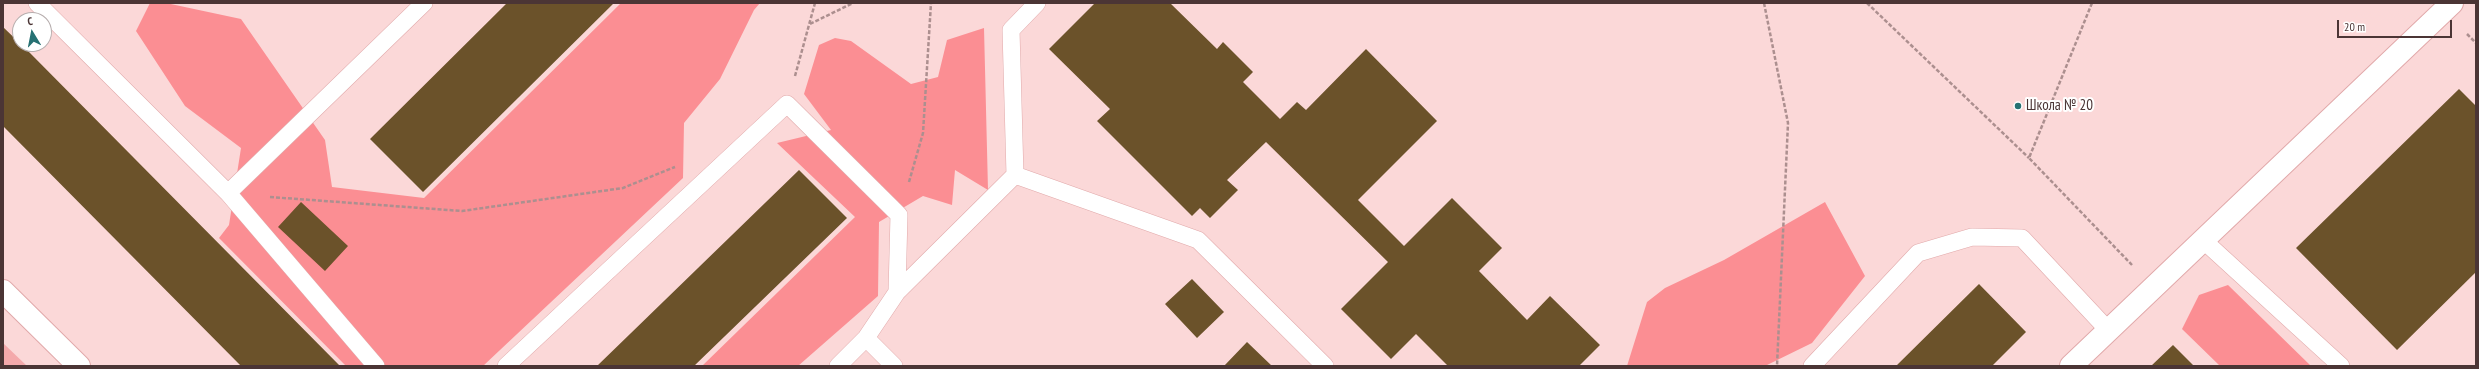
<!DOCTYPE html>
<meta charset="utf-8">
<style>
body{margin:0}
#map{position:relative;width:2479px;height:369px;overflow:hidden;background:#fbd8d8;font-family:"PT Sans Narrow",sans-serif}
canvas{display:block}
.frame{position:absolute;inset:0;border:4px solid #4b3535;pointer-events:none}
.north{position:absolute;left:12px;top:12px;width:40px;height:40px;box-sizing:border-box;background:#fff;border:1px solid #b7aeae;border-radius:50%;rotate:350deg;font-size:11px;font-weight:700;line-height:16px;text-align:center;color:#4b3535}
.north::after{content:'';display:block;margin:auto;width:14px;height:18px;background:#267173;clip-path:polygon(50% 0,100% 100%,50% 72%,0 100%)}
.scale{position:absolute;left:2337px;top:20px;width:115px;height:18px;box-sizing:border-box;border:2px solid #4b3535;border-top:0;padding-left:5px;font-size:12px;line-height:14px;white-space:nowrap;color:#4b3535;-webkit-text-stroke:3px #fff;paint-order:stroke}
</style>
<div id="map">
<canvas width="2479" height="369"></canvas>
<div class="frame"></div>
<div class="north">С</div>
<div class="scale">20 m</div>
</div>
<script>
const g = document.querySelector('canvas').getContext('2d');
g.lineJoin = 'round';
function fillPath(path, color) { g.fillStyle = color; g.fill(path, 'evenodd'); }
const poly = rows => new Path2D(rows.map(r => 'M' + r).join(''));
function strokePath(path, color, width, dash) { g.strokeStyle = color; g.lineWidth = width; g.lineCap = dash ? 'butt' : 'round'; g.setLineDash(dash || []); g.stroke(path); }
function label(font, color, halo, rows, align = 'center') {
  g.font = font + ' "PT Sans Narrow",sans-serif'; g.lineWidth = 4; g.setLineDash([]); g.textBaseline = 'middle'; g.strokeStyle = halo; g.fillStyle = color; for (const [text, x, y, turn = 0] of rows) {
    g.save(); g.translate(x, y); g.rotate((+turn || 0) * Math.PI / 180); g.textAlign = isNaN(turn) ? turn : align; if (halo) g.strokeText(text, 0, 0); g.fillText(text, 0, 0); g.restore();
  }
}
const green = poly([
 [3,343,27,366,3,366]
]);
const forest = poly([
 [150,3,166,3,241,19,325,140,332,187,424,198,621,3,760,3,754,10,720,79,684,123,683,178,483,366,346,366,219,238,229,225,241,148,185,106,136,31],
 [984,28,988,190,955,170,952,205,923,196,879,222,878,296,798,366,702,366,855,217,777,143,831,130,804,94,819,45,835,38,851,41,911,84,938,77,947,40],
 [1825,202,1865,276,1812,343,1765,366,1627,366,1647,302,1665,288,1724,260],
 [2228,285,2311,366,2220,366,2182,329,2199,295]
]);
const building = poly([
 [507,3,614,3,423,192,370,139],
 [1095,3,1170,3,1217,49,1223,42,1253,72,1243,82,1280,119,1297,102,1306,110,1366,49,1437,121,1358,200,1404,246,1452,198,1502,248,1479,271,1527,320,1550,296,1600,345,1579,366,1448,366,1416,334,1391,359,1341,309,1388,262,1266,142,1227,180,1238,190,1210,218,1200,208,1192,216,1097,121,1110,109,1049,49],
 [3,27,30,53,340,366,241,366,3,126],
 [2459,89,2476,106,2476,272,2397,350,2296,248],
 [799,170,847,218,694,366,597,366],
 [301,202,348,246,325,271,278,227],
 [1192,279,1224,312,1197,338,1165,304],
 [1979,284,2026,332,1992,366,1896,366],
 [1247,342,1272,366,1224,366],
 [2173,345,2194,366,2151,366]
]);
const path = poly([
 [1764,3,1788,123,1777,366],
 [1867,3,2029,158],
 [2092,3,2029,158,2132,265],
 [810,24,853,3],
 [2467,34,2476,43],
 [795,76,815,3],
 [909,182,923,133,931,3],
 [270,197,462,211,623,188,675,167]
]);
const lane = poly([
 [37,3,228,193,376,366],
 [1015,175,1011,30,1037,3],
 [228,193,424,3],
 [2203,240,2341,366],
 [866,338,897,292,1015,175,1198,240,1325,366],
 [506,366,787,104,899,215,897,292],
 [838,366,866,338,894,366],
 [1812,366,1918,253,1972,237,2022,238,2109,331]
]);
const street = poly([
 [3,291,79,366],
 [2071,366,2452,3]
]);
const markers = [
 [2018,106,4,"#267173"]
];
const poiNames = [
 ["Школа № 20",2026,106]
];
fillPath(green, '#f4a9ab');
fillPath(forest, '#fb8e93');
fillPath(building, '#6b522a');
strokePath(lane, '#e1a9aa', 18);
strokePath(street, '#e1a9aa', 24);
strokePath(path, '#ac8f8f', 2.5, [4, 2]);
strokePath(lane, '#fff', 17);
strokePath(street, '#fff', 22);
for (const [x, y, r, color] of markers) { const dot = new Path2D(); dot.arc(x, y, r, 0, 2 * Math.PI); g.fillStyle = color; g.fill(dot); strokePath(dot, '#fff', 1.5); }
label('15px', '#4b3535', '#fff', poiNames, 'left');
</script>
